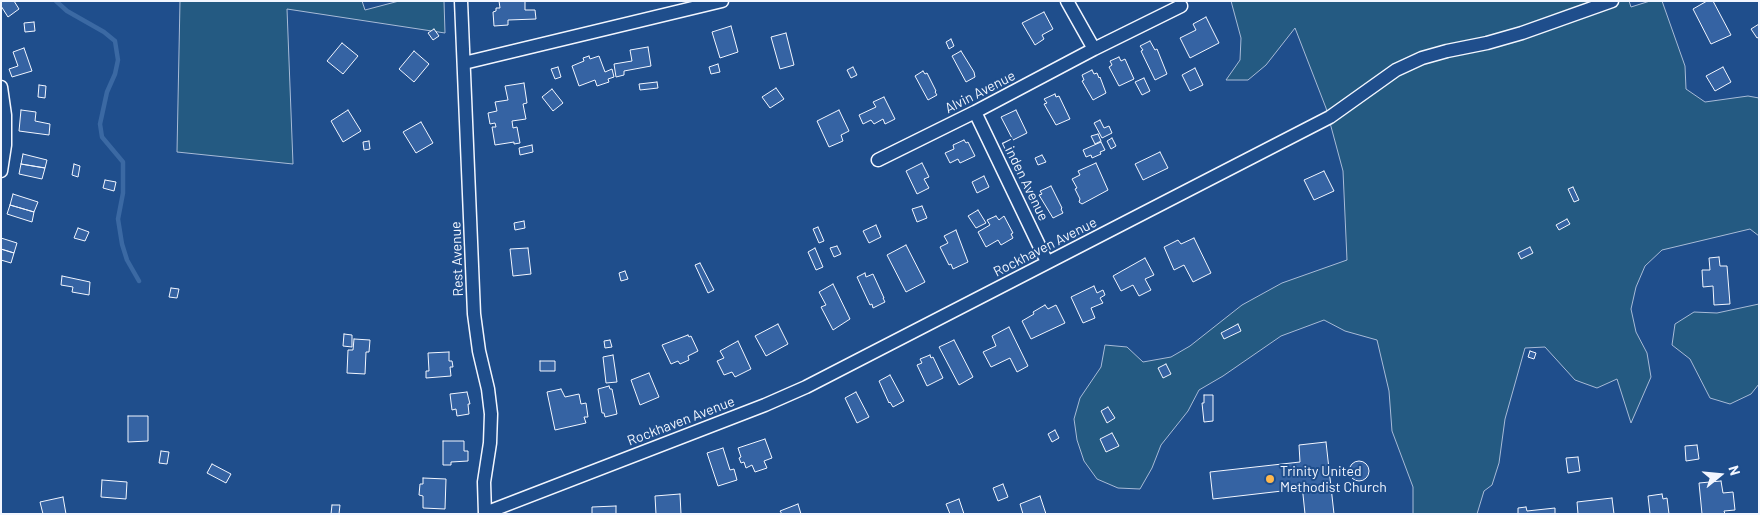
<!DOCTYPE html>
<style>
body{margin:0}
#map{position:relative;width:1760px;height:515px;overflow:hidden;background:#1f4e8c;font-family:Barlow,sans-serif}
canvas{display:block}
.frame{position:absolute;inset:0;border:2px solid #f2f6ff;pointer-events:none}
.north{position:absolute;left:1695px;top:450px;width:50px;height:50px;-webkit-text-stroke:4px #1f4e8c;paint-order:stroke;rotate:73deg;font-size:14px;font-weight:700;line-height:20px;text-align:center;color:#f2f6ff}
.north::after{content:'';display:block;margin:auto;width:18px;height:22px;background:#f2f6ff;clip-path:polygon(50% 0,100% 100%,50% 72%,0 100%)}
</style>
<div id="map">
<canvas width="1760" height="515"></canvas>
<div class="frame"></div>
<div class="north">N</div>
</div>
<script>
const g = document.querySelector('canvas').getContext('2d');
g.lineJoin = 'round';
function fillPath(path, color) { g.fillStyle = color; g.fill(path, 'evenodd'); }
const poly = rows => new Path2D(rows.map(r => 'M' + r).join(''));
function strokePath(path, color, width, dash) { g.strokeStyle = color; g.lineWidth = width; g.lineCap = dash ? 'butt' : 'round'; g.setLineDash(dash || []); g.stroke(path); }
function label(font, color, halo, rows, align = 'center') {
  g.font = font + ' Barlow,sans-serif'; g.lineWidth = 4; g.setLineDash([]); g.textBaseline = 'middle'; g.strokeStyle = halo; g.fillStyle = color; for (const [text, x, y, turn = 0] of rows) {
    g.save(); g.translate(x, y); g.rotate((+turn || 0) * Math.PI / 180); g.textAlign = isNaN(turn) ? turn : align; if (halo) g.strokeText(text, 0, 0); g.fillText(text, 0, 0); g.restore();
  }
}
const green = poly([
 [180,1,362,1,365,10,399,1,444,1,445,33,287,9,293,164,177,152,180,1],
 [1231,1,1629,1,1631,7,1650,1,1662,1,1685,66,1686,89,1705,102,1748,96,1759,98,1759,236,1750,229,1662,250,1645,266,1636,287,1631,309,1636,332,1647,353,1651,377,1631,423,1617,379,1597,388,1575,380,1545,347,1525,348,1505,419,1499,463,1492,485,1484,491,1477,514,1413,514,1413,487,1392,431,1389,391,1377,340,1345,331,1324,320,1281,336,1223,376,1199,390,1188,411,1161,445,1152,468,1140,489,1118,488,1097,479,1084,461,1077,440,1074,419,1080,398,1101,367,1105,345,1127,347,1143,362,1171,357,1190,346,1242,305,1282,283,1347,260,1343,171,1326,108,1295,28,1266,65,1248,80,1226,80,1240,60,1241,38,1231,1],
 [1759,304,1759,384,1751,394,1730,404,1710,398,1690,359,1672,345,1675,324,1694,312,1717,313,1759,304]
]);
const stream = poly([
 [56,1,67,11,104,32,115,41,118,60,115,74,107,92,100,124,102,137,123,162,123,193,118,219,122,244,127,260,139,281]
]);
const building = poly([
 [1,1,14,1,19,9,8,17,1,6,1,1],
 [499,1,525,1,525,10,535,10,536,19,508,20,508,25,494,26,493,12,496,11,496,8,500,8,499,1],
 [1707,1,1713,1,1731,35,1711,44,1693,9,1707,1],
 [1044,12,1053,29,1042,35,1044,39,1035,45,1022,23,1044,12],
 [1206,17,1219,43,1190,58,1180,38,1196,30,1193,24,1206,17],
 [34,22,35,31,25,32,24,23,34,22],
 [1759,24,1759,37,1757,38,1751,29,1759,24],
 [731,26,738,52,720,58,712,32,731,26],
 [434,29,439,36,433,40,428,33,434,29],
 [786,33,794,65,780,69,771,37,786,33],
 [951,39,954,46,949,49,946,42,951,39],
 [1150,41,1155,50,1157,49,1167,74,1155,80,1141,51,1143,50,1140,46,1150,41],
 [342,43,358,56,343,74,327,61,342,43],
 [648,47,651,66,624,71,624,75,616,77,614,64,632,61,630,50,648,47],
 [24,48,32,71,12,77,9,69,18,66,13,52,24,48],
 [414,51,429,64,414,82,399,69,414,51],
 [961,51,974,72,975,77,966,82,952,56,961,51],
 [589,56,590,59,599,56,605,72,612,69,614,77,608,79,609,82,597,86,595,80,579,86,572,66,584,61,583,58,589,56],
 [1119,57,1121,61,1125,59,1134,79,1119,86,1109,67,1112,65,1110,61,1119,57],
 [718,64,720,72,711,74,709,67,718,64],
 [558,67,561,77,555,79,551,69,558,67],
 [853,67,857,75,851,78,847,70,853,67],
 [1723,67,1731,82,1715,91,1706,76,1723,67],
 [1195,68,1203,85,1190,91,1182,75,1195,68],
 [1092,70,1094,74,1097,73,1099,78,1100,77,1106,93,1093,100,1082,81,1084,80,1082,75,1092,70],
 [923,71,925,74,927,73,936,91,935,92,937,95,928,100,915,76,923,71],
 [1144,78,1150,91,1142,95,1135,82,1144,78],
 [657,82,658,88,640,90,639,84,657,82],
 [524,83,527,103,523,104,526,119,512,121,513,128,517,127,520,143,514,144,514,142,495,145,492,127,496,127,495,123,490,124,488,113,497,111,495,102,508,100,505,86,524,83],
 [39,85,46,86,45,98,38,97,39,85],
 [776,88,784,99,770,108,762,97,776,88],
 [552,89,563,103,553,111,542,97,552,89],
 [1055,94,1056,97,1059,96,1070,119,1056,125,1044,104,1047,103,1044,99,1055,94],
 [884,97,895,119,885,124,883,119,874,124,871,120,863,124,859,115,876,107,873,102,884,97],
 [21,110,36,112,35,121,50,124,49,135,19,131,21,110],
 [348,110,361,131,343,142,331,121,348,110],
 [839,110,849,131,841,135,843,141,829,147,817,121,839,110],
 [1016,110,1027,133,1013,140,1001,117,1016,110],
 [1100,120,1104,128,1109,126,1112,133,1102,138,1094,123,1100,120],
 [421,122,433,143,416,153,403,132,421,122],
 [1098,134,1101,141,1095,144,1091,136,1098,134],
 [1112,138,1116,146,1111,149,1107,141,1112,138],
 [964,140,966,143,968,142,975,156,960,163,958,159,950,163,945,153,954,149,953,145,964,140],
 [369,141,370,149,364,150,363,142,369,141],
 [1101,142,1105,150,1100,152,1101,154,1092,158,1091,155,1086,157,1083,150,1101,142],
 [532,145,533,152,520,155,519,148,532,145],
 [1160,152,1168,168,1143,180,1135,164,1160,152],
 [23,154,47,160,45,168,21,164,23,154],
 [1042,155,1046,162,1038,165,1035,158,1042,155],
 [922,163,929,177,924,179,929,188,917,194,906,171,922,163],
 [1096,163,1108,190,1082,204,1079,202,1080,199,1075,189,1077,188,1072,179,1080,175,1078,171,1096,163],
 [21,164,45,168,42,179,19,174,21,164],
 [74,164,80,166,78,177,72,175,74,164],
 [1324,171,1334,191,1314,200,1304,180,1324,171],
 [984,176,989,187,977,193,972,182,984,176],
 [105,180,116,182,114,191,103,188,105,180],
 [1051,186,1062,208,1061,209,1063,213,1053,218,1039,195,1042,194,1040,191,1051,186],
 [1573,187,1579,200,1574,202,1568,189,1573,187],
 [13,194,38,202,34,212,10,205,13,194],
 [10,205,34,212,32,222,7,214,10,205],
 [922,206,927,218,917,222,912,209,922,206],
 [978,210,986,223,976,228,968,216,978,210],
 [996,216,999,220,1004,216,1013,233,1011,234,1013,238,1001,245,998,240,986,247,978,232,990,225,987,220,996,216],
 [1567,219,1570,224,1559,230,1556,225,1567,219],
 [524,221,525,228,515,230,514,223,524,221],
 [876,225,881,237,869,243,863,231,876,225],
 [818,227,824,241,819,243,813,229,818,227],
 [78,228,89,232,85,241,74,238,78,228],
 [956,230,968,262,953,269,951,264,949,265,940,247,948,243,944,236,956,230],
 [1,238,17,243,14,253,1,249,1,238],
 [1194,238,1211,273,1193,282,1184,265,1174,270,1164,247,1178,240,1181,244,1194,238],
 [906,245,925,282,906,292,887,255,906,245],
 [837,246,841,254,834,257,830,248,837,246],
 [1530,247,1533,253,1521,259,1518,253,1530,247],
 [528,248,531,274,513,276,510,249,528,248],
 [815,248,823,267,816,270,808,252,815,248],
 [1,249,14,253,11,263,1,260,1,249],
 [1719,257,1720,266,1727,266,1730,304,1714,305,1713,286,1703,287,1702,270,1710,270,1709,258,1719,257],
 [1145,258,1154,275,1145,279,1151,290,1139,296,1133,285,1121,291,1113,276,1145,258],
 [700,263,714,290,708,293,695,265,700,263],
 [625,271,628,279,621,281,619,273,625,271],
 [865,273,866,277,873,274,884,298,883,298,885,302,873,308,872,304,870,305,857,277,865,273],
 [62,276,90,282,89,295,72,292,73,287,61,285,62,276],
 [833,284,850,319,833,330,821,307,826,305,819,292,833,284],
 [1094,286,1097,293,1103,290,1105,295,1100,298,1103,303,1091,308,1095,318,1083,323,1071,297,1094,286],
 [171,288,179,289,177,298,169,297,171,288],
 [1045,305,1048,309,1056,305,1065,323,1031,339,1022,321,1034,314,1033,312,1045,305],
 [778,324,788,344,766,356,755,336,778,324],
 [1238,324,1241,331,1224,339,1221,333,1238,324],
 [1009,327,1028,366,1017,372,1010,358,991,367,983,352,996,346,992,336,1009,327],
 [344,334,352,335,352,347,343,346,344,334],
 [688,335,689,337,691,336,698,351,688,356,689,360,680,364,678,361,671,364,662,345,688,335],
 [354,339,370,340,369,352,366,352,365,374,347,373,348,350,353,350,354,339],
 [610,340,612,347,605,348,604,341,610,340],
 [954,340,973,377,959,385,939,347,954,340],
 [738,341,751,369,735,377,732,372,724,375,717,361,724,358,720,351,738,341],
 [1530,351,1536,353,1534,359,1528,357,1530,351],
 [449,352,449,361,452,361,453,367,450,367,451,376,426,378,426,371,429,371,428,353,449,352],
 [613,355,617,382,606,383,603,357,613,355],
 [930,355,931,358,933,357,943,378,927,386,917,365,922,363,920,359,930,355],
 [540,361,555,361,555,371,540,371,540,361],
 [1166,364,1171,374,1163,378,1158,368,1166,364],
 [649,373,659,397,640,405,631,380,649,373],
 [890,375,904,401,893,407,890,402,889,403,879,381,890,375],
 [609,386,610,389,612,389,617,414,605,417,604,413,602,413,598,389,609,386],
 [561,389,565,397,579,394,581,404,586,403,588,417,584,417,586,423,555,430,547,392,561,389],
 [467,392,470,404,468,404,469,414,457,416,456,409,452,410,450,394,467,392],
 [856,392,869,417,857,423,845,398,856,392],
 [1204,395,1213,395,1213,421,1204,422,1202,403,1204,403,1204,395],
 [1108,407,1115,418,1107,423,1101,411,1108,407],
 [128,416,148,416,148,441,128,442,128,416],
 [1055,430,1059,438,1052,442,1048,434,1055,430],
 [1112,433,1119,446,1106,452,1100,439,1112,433],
 [765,439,772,458,764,461,767,468,755,472,752,465,746,468,744,462,741,463,739,458,741,457,738,448,765,439],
 [443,441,464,441,464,451,468,451,468,461,451,462,451,465,443,465,443,441],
 [1326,442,1334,514,1305,514,1302,485,1281,487,1282,491,1213,499,1210,472,1300,462,1299,445,1326,442],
 [1697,445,1699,459,1686,461,1685,446,1697,445],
 [723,448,730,470,734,469,737,480,718,486,707,453,723,448],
 [161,451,169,452,167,464,159,463,161,451],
 [1578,457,1580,471,1568,473,1566,458,1578,457],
 '1349 471a10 10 0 1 1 20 0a10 10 0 1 1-20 0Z',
 [212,464,231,474,226,483,207,473,212,464],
 [423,478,446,479,445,509,423,508,423,496,419,495,420,484,423,484,423,478],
 [102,480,127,482,126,499,101,497,102,480],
 [1721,481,1723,493,1733,492,1735,510,1724,511,1725,514,1702,514,1699,483,1721,481],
 [1003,484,1008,497,998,501,993,488,1003,484],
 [680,494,681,514,656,514,655,496,680,494],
 [1662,494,1663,499,1667,498,1669,514,1650,514,1648,496,1662,494],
 [1040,496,1046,514,1023,514,1020,504,1040,496],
 [63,497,66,514,43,514,40,502,63,497],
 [1612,498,1614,514,1578,514,1577,502,1612,498],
 [959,499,964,514,950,514,946,504,959,499],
 [798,504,801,514,782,514,780,511,798,504],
 [332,505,340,505,339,514,331,514,332,505],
 [616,506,616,514,592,514,592,507,616,506],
 [1526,507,1527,511,1555,508,1555,514,1518,514,1518,508,1526,507]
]);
const minor = poly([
 [461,1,474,314,479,351,488,389,491,414,490,443,484,482,485,514],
 [1067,1,1094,49],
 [464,63,722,1],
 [1,87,5,115,5,145,1,171],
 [975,112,1047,262],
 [878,160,975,112,1094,49,1181,6],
 [485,513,765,405,806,387,1330,117,1396,70,1422,58,1447,51,1487,43,1522,33,1612,1]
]);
const markers = [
 [1270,479,5,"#ffb74d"]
];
const streetNames = [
 ["Alvin Avenue",980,92,-27],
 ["Linden Avenue",1025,180,64],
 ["Rockhaven Avenue",1045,247,-27],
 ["Rest Avenue",457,259,-92],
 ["Rockhaven Avenue",681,421,-21]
];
const poiNames = [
 ["Trinity United",1280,471],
 ["Methodist Church",1280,487]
];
fillPath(green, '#245a82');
strokePath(green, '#a8bbd7', 1);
strokePath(stream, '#3b69a3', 4.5);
fillPath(building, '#3563a3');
strokePath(building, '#f2f6ff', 1);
strokePath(minor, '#f2f6ff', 15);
strokePath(minor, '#1f4e8c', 12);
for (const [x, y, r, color] of markers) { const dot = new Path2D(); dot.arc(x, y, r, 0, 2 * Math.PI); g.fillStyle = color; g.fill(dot); strokePath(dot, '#1f4e8c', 2); }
label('14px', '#f2f6ff', '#1f4e8c', streetNames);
label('14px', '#f2f6ff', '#1f4e8c', poiNames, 'left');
</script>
